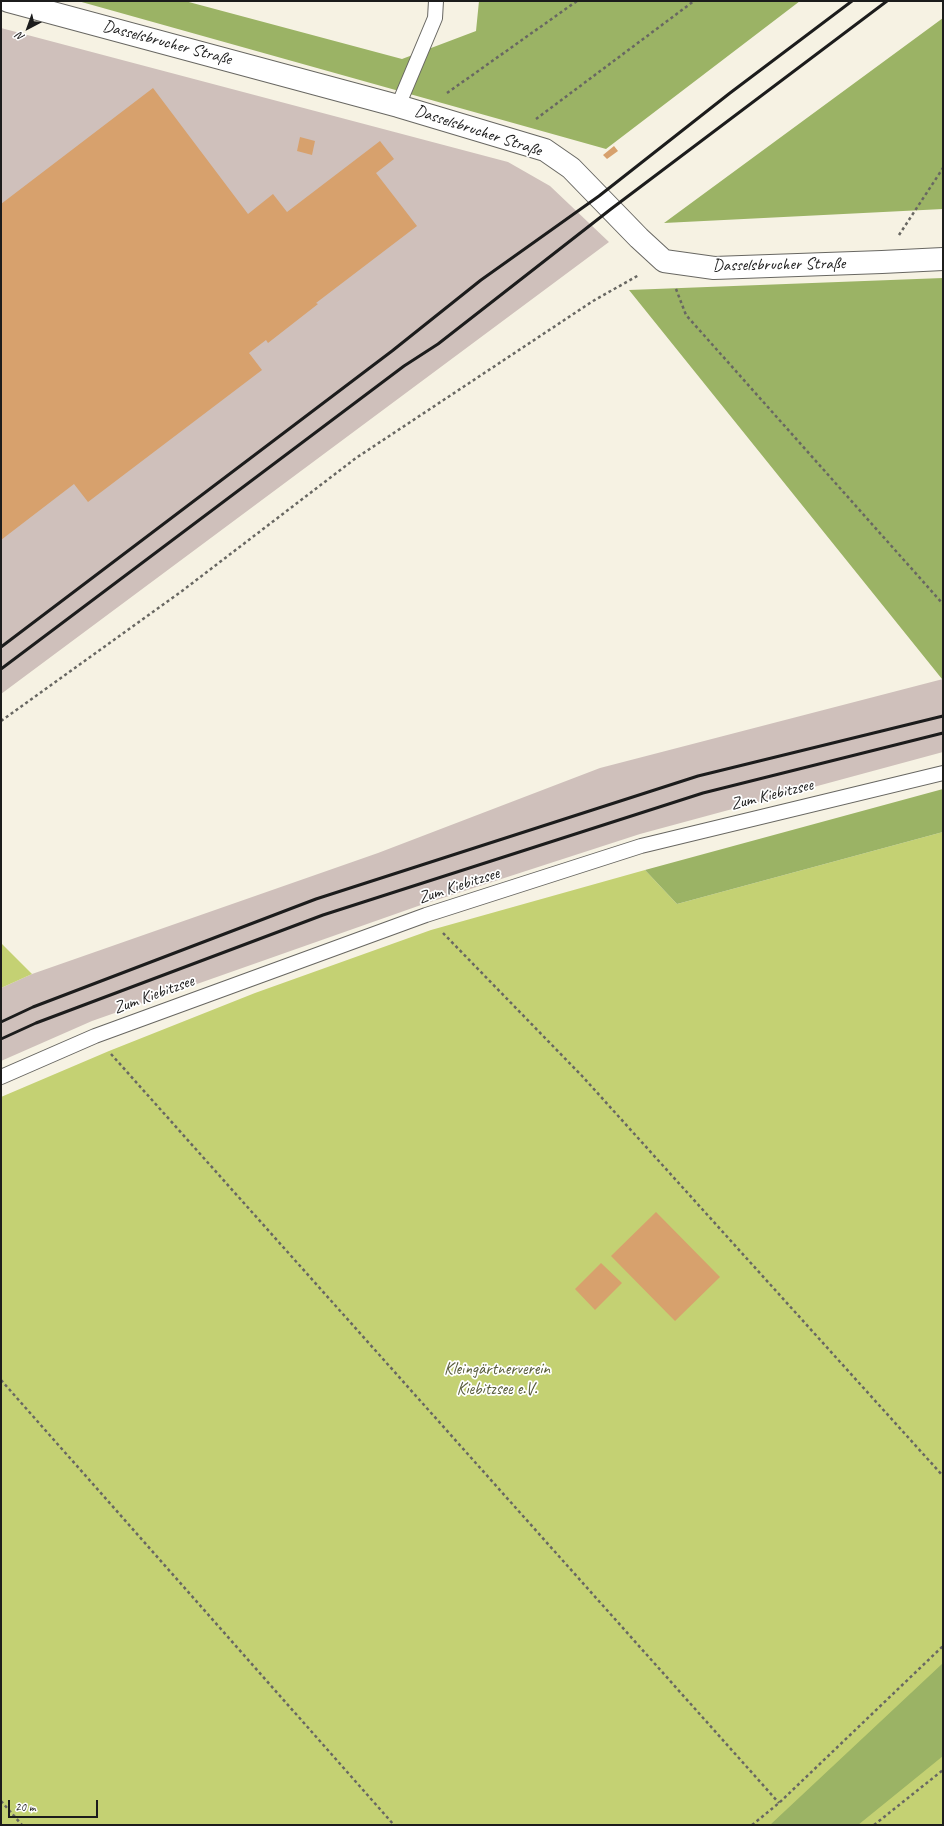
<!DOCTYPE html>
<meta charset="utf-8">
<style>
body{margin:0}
#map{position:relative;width:944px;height:1826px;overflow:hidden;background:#f6f2e3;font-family:Caveat,sans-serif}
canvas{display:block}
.frame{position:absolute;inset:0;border:2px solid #1c1c1c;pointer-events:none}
.north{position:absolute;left:8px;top:8px;width:40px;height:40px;-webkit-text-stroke:3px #fff;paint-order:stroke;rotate:221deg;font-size:11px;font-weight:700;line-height:16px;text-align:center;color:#1c1c1c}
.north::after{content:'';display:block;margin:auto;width:14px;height:18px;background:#1c1c1c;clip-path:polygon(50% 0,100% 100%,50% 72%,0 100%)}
.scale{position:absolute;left:8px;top:1800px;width:90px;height:18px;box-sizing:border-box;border:2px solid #1c1c1c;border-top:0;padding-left:5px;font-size:12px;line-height:14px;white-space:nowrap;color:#1c1c1c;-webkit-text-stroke:3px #fff;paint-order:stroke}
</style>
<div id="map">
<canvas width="944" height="1826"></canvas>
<div class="frame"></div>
<div class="north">N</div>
<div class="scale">20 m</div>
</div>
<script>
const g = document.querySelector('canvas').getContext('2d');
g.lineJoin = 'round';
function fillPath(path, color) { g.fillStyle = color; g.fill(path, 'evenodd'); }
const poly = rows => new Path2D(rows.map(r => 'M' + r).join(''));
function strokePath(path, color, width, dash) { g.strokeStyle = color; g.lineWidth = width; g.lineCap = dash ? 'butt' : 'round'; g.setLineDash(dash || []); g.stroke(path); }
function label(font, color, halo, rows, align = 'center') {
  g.font = font + ' Caveat,sans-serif'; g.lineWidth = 3.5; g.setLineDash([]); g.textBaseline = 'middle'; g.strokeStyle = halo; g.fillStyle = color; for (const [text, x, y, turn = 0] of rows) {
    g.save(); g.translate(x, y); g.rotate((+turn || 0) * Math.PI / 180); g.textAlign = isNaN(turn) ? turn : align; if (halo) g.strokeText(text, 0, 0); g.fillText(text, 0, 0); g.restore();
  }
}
const industrial = poly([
 [1,28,508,162,550,186,609,242,1,694],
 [943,679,943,752,640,834,421,905,92,1021,1,1061,1,988,32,974,378,853,600,768]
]);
const green = poly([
 [943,832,943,1825,1,1825,1,1097,109,1051,255,993,431,930,645,870,677,904],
 [1,943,32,974,1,988]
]);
const forest = poly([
 [78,1,185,1,402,59,476,31,479,1,800,1,606,149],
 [943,18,943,209,664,223],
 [943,278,943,678,942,679,629,290],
 [943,789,943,832,677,904,645,870],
 [943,1663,943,1756,858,1825,770,1825]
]);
const building = poly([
 [153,88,248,214,273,194,287,212,380,141,394,159,376,173,417,226,316,303,318,304,268,343,266,340,249,353,262,370,88,502,74,484,1,540,1,204],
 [300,137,315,141,312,155,297,151],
 [614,146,618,151,607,159,603,155],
 [656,1212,720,1277,675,1321,611,1256],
 [601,1263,622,1283,595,1310,575,1289]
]);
const path = poly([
 [447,93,577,1],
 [536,119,694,1],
 [899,235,943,168],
 [676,289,686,315,943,604],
 [1,721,182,591,356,458,593,301,639,275],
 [443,933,583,1077,943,1476],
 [111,1054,779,1803],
 [1,1380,394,1825],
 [1,1801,22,1825],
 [752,1825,779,1803,943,1646],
 [874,1825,943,1770]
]);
const lane = poly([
 [398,106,435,18,436,1],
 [1,1077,95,1036,426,915,641,846,943,773]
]);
const secondary = poly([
 [8,1,398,106,545,150,571,168,639,238,664,261,714,268,882,262,943,259]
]);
const rail = poly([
 [1,647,392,351,481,280,599,196,730,93,852,1],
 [1,669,404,366,438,344,611,209,887,1],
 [1,1022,33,1007,316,899,698,776,943,716],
 [1,1039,36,1023,323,915,703,793,943,733]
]);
const streetNames = [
 ["Dasselsbrucher Straße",167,43,15],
 ["Dasselsbrucher Straße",478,131,18],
 ["Dasselsbrucher Straße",779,265,-1],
 ["Zum Kiebitzsee",772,795,-14],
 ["Zum Kiebitzsee",459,886,-18],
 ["Zum Kiebitzsee",154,995,-20]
];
const parkNames = [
 ["Kleingärtnerverein",497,1370],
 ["Kiebitzsee e.V.",497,1390]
];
fillPath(industrial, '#cfc0bb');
fillPath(green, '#c4d173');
fillPath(forest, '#9bb365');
fillPath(building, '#d7a16d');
strokePath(lane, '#686762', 16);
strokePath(secondary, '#686762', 24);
strokePath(path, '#686762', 2.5, [3, 3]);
strokePath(lane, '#fff', 14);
strokePath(secondary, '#fff', 22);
strokePath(rail, '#1c1c1c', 3);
label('17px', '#1c1c1c', '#fff', streetNames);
label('17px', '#575b3a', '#fff', parkNames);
</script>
